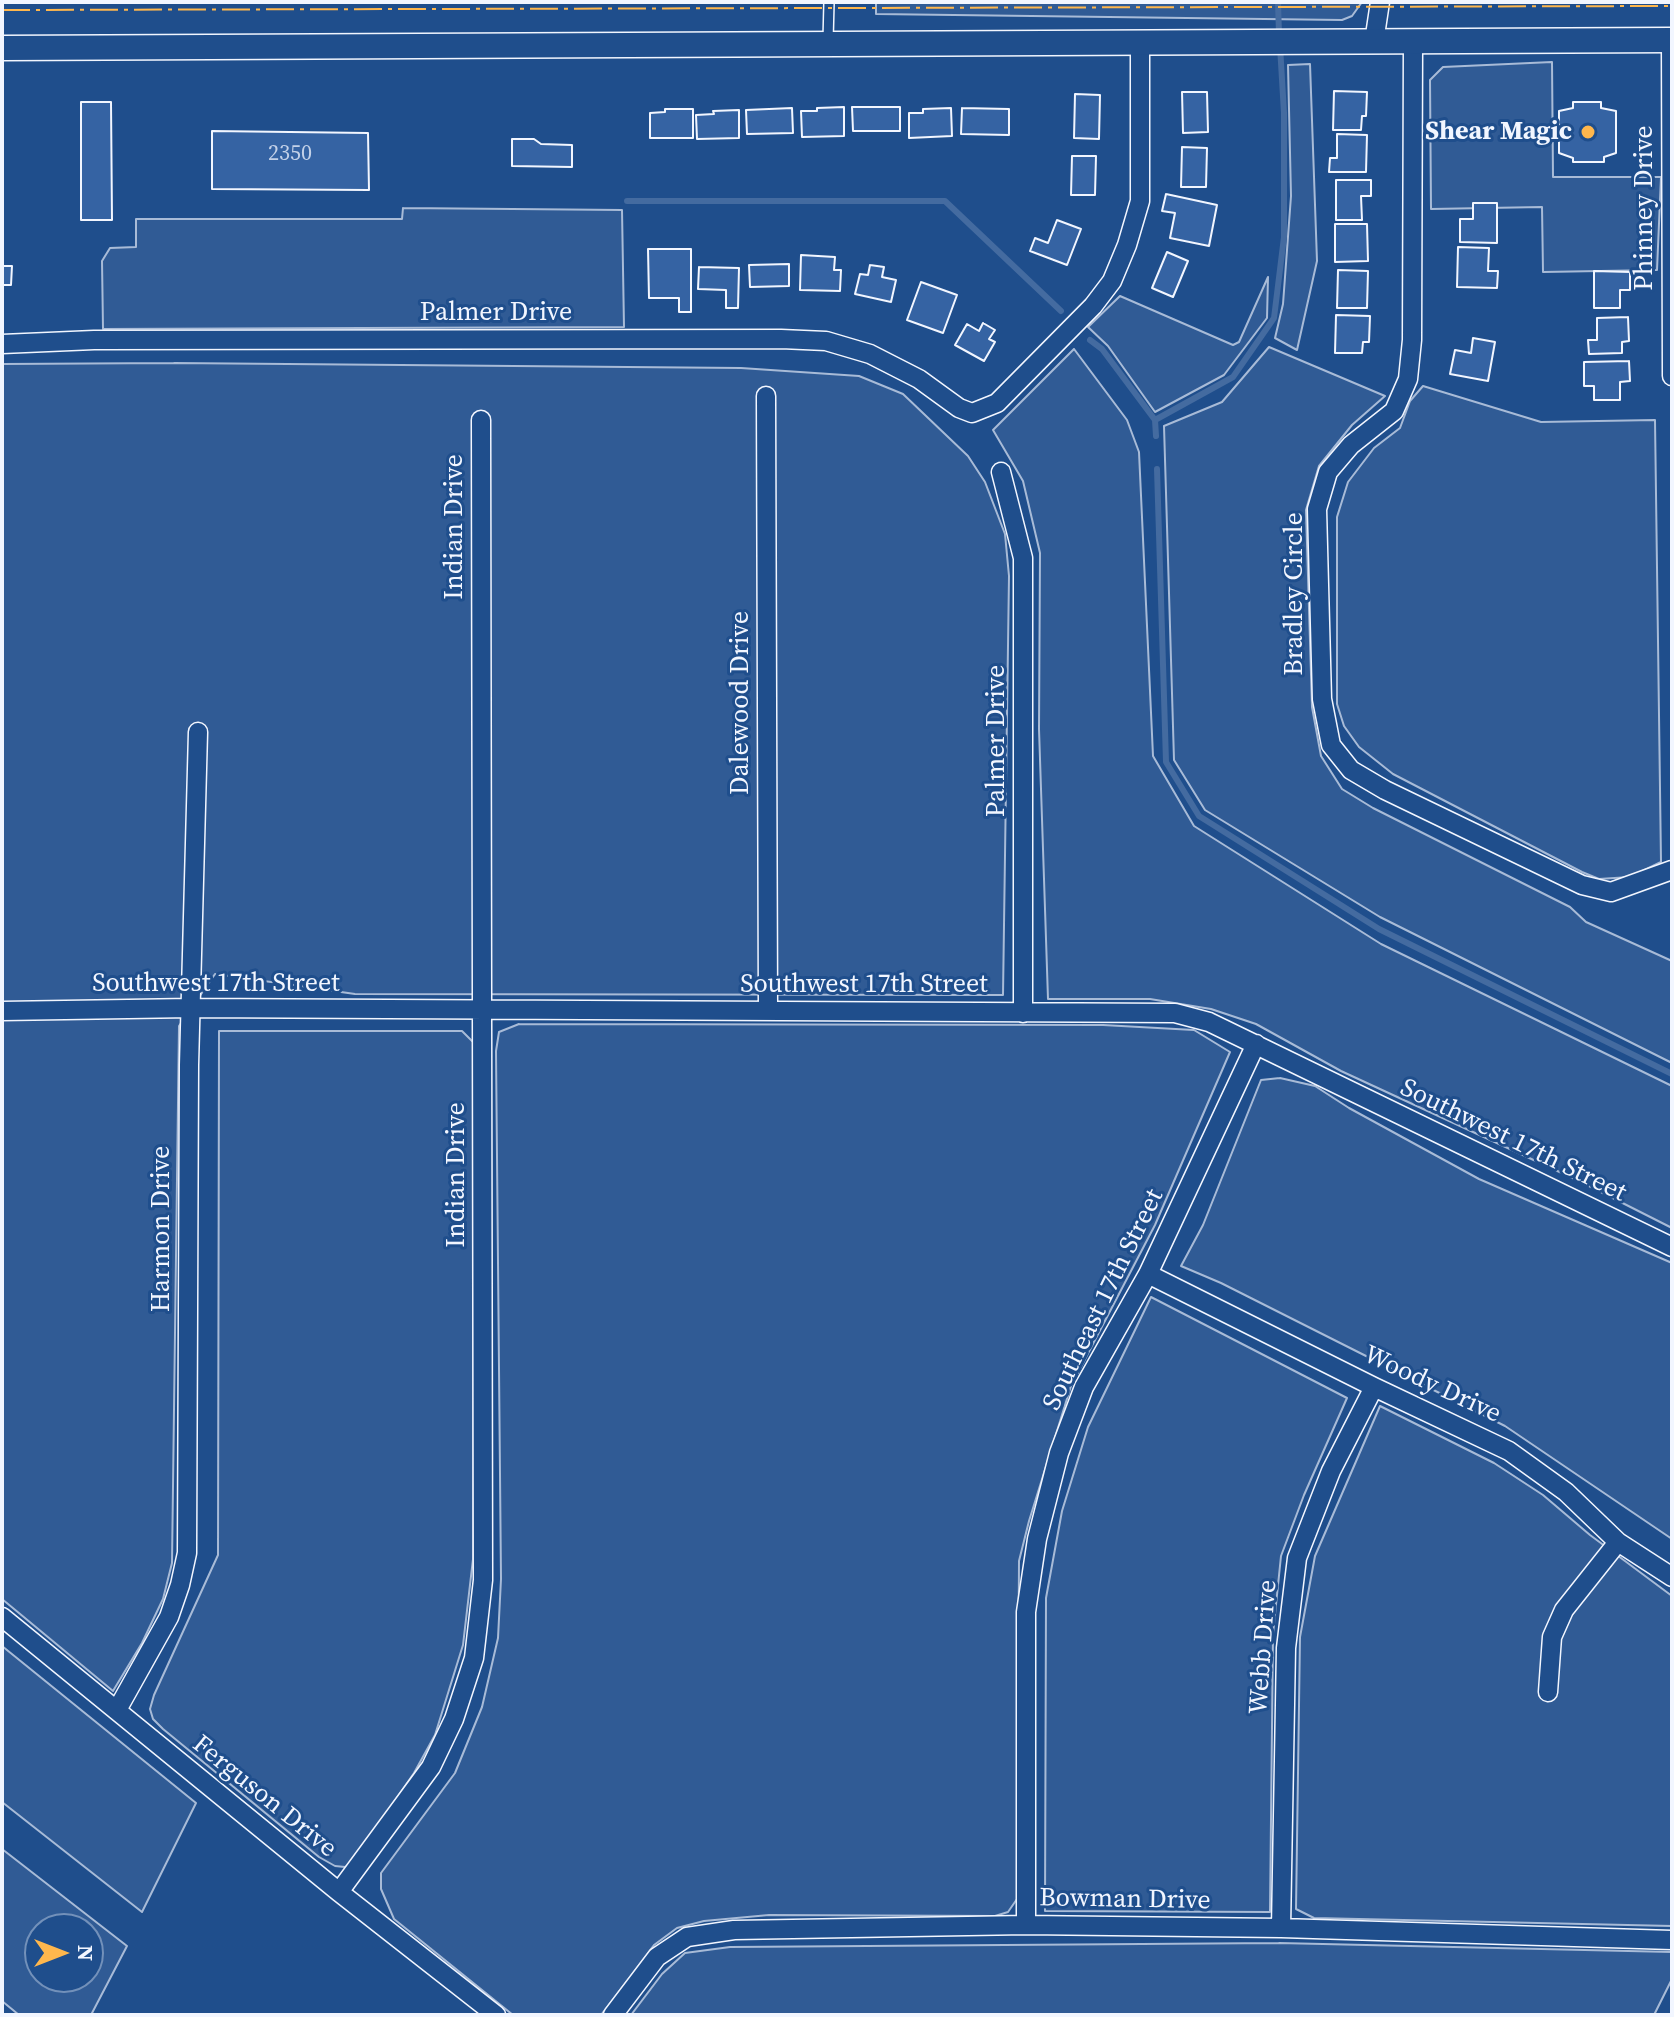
<!DOCTYPE html>
<style>
body{margin:0}
#map{position:relative;width:1674px;height:2017px;overflow:hidden;background:#1f4e8c;font-family:"Source Serif 4",serif}
canvas{display:block}
.frame{position:absolute;inset:0;border:4px solid #f2f6ff;pointer-events:none}
.north{position:absolute;left:24px;top:1913px;width:80px;height:80px;box-sizing:border-box;background:#1f4e8c;border:2px solid #7391ba;border-radius:50%;rotate:90deg;font-size:22px;font-weight:700;line-height:32px;text-align:center;color:#f2f6ff}
.north::after{content:'';display:block;margin:auto;width:28px;height:36px;background:#ffb74d;clip-path:polygon(50% 0,100% 100%,50% 72%,0 100%)}
</style>
<div id="map">
<canvas width="1674" height="2017"></canvas>
<div class="frame"></div>
<div class="north">N</div>
</div>
<script>
const g = document.querySelector('canvas').getContext('2d');
g.lineJoin = 'round';
function fillPath(path, color) { g.fillStyle = color; g.fill(path, 'evenodd'); }
const poly = rows => new Path2D(rows.map(r => 'M' + r).join(''));
function strokePath(path, color, width, dash) { g.strokeStyle = color; g.lineWidth = width; g.lineCap = dash ? 'butt' : 'round'; g.setLineDash(dash || []); g.stroke(path); }
function label(font, color, halo, rows, align = 'center') {
  g.font = font + ' "Source Serif 4",serif'; g.lineWidth = 6; g.setLineDash([]); g.textBaseline = 'middle'; g.strokeStyle = halo; g.fillStyle = color; for (const [text, x, y, turn = 0] of rows) {
    g.save(); g.translate(x, y); g.rotate((+turn || 0) * Math.PI / 180); g.textAlign = isNaN(turn) ? turn : align; if (halo) g.strokeText(text, 0, 0); g.fillText(text, 0, 0); g.restore();
  }
}
const green = poly([
 [876,2,1362,2,1352,16,1342,20,876,14,876,2],
 [1552,62,1553,177,1661,177,1657,270,1543,272,1542,207,1431,209,1430,80,1443,67,1552,62],
 [1310,64,1317,261,1297,350,1275,338,1283,304,1291,196,1288,65,1310,64],
 [403,208,622,210,624,327,103,329,102,261,110,248,136,247,136,219,402,219,403,208],
 [1268,277,1267,318,1224,375,1155,412,1108,346,1088,327,1120,296,1233,345,1239,342,1268,277],
 [1269,347,1385,396,1352,425,1319,466,1306,510,1312,707,1321,756,1342,789,1373,808,1570,907,1586,922,1672,961,1672,1063,1380,917,1205,810,1174,760,1164,426,1222,402,1269,347],
 [1074,349,1127,420,1139,452,1153,756,1194,826,1381,944,1672,1086,1672,1228,1579,1181,1341,1071,1256,1024,1211,1009,1150,999,1048,999,1039,729,1040,553,1023,481,993,430,1074,349],
 [174,363,741,368,859,376,903,394,968,456,985,482,1005,534,1009,576,1003,995,355,994,215,974,179,1026,172,1563,163,1599,142,1643,113,1691,2,1599,2,364,174,363],
 [1423,386,1541,422,1655,420,1661,862,1630,877,1599,879,1582,872,1393,774,1359,747,1344,726,1337,704,1337,517,1348,482,1374,448,1400,428,1410,401,1423,386],
 [519,1024,1103,1025,1194,1030,1230,1052,1155,1225,1071,1386,1029,1521,1019,1561,1017,1899,1008,1912,995,1916,769,1915,704,1921,677,1928,654,1945,601,2015,513,2015,394,1919,381,1889,381,1873,455,1773,482,1707,498,1638,501,1579,496,1051,499,1032,519,1024],
 [219,1031,462,1031,474,1043,473,1559,463,1645,435,1735,414,1773,352,1863,345,1867,335,1866,319,1857,163,1729,153,1719,150,1709,154,1695,218,1555,219,1031],
 [1280,1078,1315,1086,1349,1108,1479,1179,1672,1263,1672,1539,1505,1426,1221,1283,1181,1266,1203,1225,1261,1080,1280,1078],
 [1151,1297,1347,1398,1304,1495,1281,1556,1273,1634,1270,1912,1045,1911,1046,1598,1062,1511,1088,1427,1151,1297],
 [1380,1406,1494,1463,1543,1495,1590,1535,1672,1596,1672,1926,1314,1918,1296,1909,1300,1637,1315,1556,1380,1406],
 [2,1646,196,1803,142,1912,2,1802,2,1646],
 [2,1849,127,1946,91,2015,19,2015,2,2001,2,1849],
 [40,1929,88,1929,88,1977,40,1977,40,1929],
 [1279,1943,1672,1952,1672,1979,1654,2015,631,2015,662,1974,685,1953,730,1947,1279,1943]
]);
const stream = poly([
 [1278,2,1279,34],
 [627,201,945,201,1061,311],
 [1090,340,1102,349,1155,420,1156,436],
 [1155,420,1233,377,1274,318,1284,237,1284,113,1280,46],
 [1157,469,1166,762,1199,816,1379,929,1672,1074]
]);
const building = poly([
 [1334,91,1367,92,1366,116,1362,116,1361,130,1333,130,1334,91],
 [1182,92,1207,92,1208,132,1183,133,1182,92],
 [1075,94,1100,95,1099,139,1074,138,1075,94],
 [81,102,111,102,112,220,81,220,81,102],
 [1573,102,1601,102,1601,108,1616,111,1616,153,1604,157,1604,162,1573,162,1573,158,1559,153,1559,111,1573,108,1573,102],
 [844,107,844,136,802,137,801,111,817,111,817,108,844,107],
 [852,107,900,107,900,131,853,131,852,107],
 [792,108,793,133,747,134,746,110,792,108],
 [951,108,952,136,909,138,909,113,923,113,923,109,951,108],
 [962,108,1009,109,1009,135,961,134,962,108],
 [665,109,693,109,693,138,650,138,650,113,665,112,665,109],
 [739,110,739,138,697,139,696,115,714,114,713,111,739,110],
 [212,131,368,133,369,190,212,189,212,131],
 [1337,134,1367,135,1366,172,1329,172,1330,158,1337,158,1337,134],
 [512,139,534,139,541,144,572,145,572,167,512,166,512,139],
 [1182,147,1207,148,1206,187,1181,187,1182,147],
 [1072,156,1096,156,1095,195,1071,195,1072,156],
 [1336,180,1371,180,1371,196,1361,196,1362,220,1336,220,1336,180],
 [1166,194,1217,205,1209,246,1170,238,1175,213,1162,211,1166,194],
 [1473,203,1497,203,1497,243,1460,242,1460,219,1473,219,1473,203],
 [1057,220,1081,229,1067,265,1030,251,1035,238,1048,243,1057,220],
 [1335,224,1367,224,1368,261,1335,262,1335,224],
 [1458,247,1489,248,1488,271,1498,271,1497,288,1457,287,1458,247],
 [648,249,691,249,691,312,679,312,679,298,649,298,648,249],
 [1167,252,1188,261,1173,297,1152,288,1167,252],
 [801,255,835,257,834,270,841,270,840,291,800,290,801,255],
 [789,264,789,286,750,287,749,265,789,264],
 [870,265,884,267,882,277,896,280,891,302,855,294,860,274,868,275,870,265],
 [2,266,12,266,11,285,2,285,2,266],
 [699,267,739,268,738,308,726,308,726,290,698,289,699,267],
 [1338,270,1368,271,1367,308,1337,308,1338,270],
 [1594,271,1630,272,1630,290,1620,290,1620,308,1594,308,1594,271],
 [921,282,957,295,943,333,907,320,921,282],
 [1336,315,1370,316,1369,342,1363,342,1362,353,1335,353,1336,315],
 [1628,317,1629,341,1622,342,1622,353,1589,354,1588,340,1597,340,1597,318,1628,317],
 [983,323,995,330,989,339,995,342,984,361,955,345,967,324,979,331,983,323],
 [1473,338,1495,342,1488,381,1450,374,1455,350,1471,353,1473,338],
 [1629,361,1630,381,1620,382,1620,400,1594,400,1594,386,1584,386,1584,362,1629,361]
]);
const service = poly([
 [828,41,829,2]
]);
const minor = poly([
 [1671,40,1672,376],
 [1374,42,1380,2],
 [1413,42,1412,340,1408,379,1394,411,1351,445,1328,472,1317,509,1322,699,1331,745,1351,770,1385,790,1582,885,1611,892,1672,870],
 [2,344,94,340,781,339,826,341,870,354,919,379,959,408,972,413,997,403,1093,306,1112,281,1127,245,1140,201,1140,43],
 [766,396,768,1010],
 [1001,472,1023,558,1023,1013],
 [2,1011,191,1008,1175,1013,1209,1022,1672,1247],
 [1148,1274,1374,1387,1509,1451,1566,1492,1618,1542,1672,1577],
 [2,1617,339,1892,496,2015],
 [1548,1692,1552,1637,1564,1610,1618,1542],
 [117,1710,169,1617,180,1585,187,1553,189,1065,198,732],
 [339,1892,431,1767,454,1719,474,1658,483,1580,481,420],
 [1026,1925,1026,1612,1037,1539,1059,1453,1084,1387,1148,1274,1256,1044],
 [1281,1928,1286,1648,1297,1558,1331,1471,1374,1387],
 [613,2015,657,1957,687,1937,734,1930,1026,1925,1281,1928,1672,1940]
]);
const secondary = poly([
 [2,48,1672,40]
]);
const power = poly([
 [2,10,1672,6]
]);
const markers = [
 [1588,132,8,"#ffb74d"]
];
const numberNames = [
 ["2350",290,154]
];
const poiNames = [
 ["Shear Magic",1572,132]
];
const streetNames = [
 ["Phinney Drive",1645,208,-90],
 ["Palmer Drive",496,313],
 ["Indian Drive",455,527,-90],
 ["Bradley Circle",1295,594,-90],
 ["Dalewood Drive",741,703,-90],
 ["Palmer Drive",997,741,-90],
 ["Southwest 17th Street",216,984],
 ["Southwest 17th Street",864,985],
 ["Southwest 17th Street",1513,1141,26],
 ["Indian Drive",457,1175,-90],
 ["Harmon Drive",162,1229,-90],
 ["Southeast 17th Street",1104,1300,-64],
 ["Woody Drive",1432,1385,25],
 ["Webb Drive",1264,1647,-86],
 ["Ferguson Drive",264,1797,39],
 ["Bowman Drive",1125,1900,1]
];
fillPath(green, '#305b95');
strokePath(green, '#a8bbd7', 2);
strokePath(stream, '#446ba0', 6);
fillPath(building, '#3563a3');
strokePath(building, '#f2f6ff', 2);
strokePath(service, '#f2f6ff', 12);
strokePath(minor, '#f2f6ff', 21);
strokePath(secondary, '#f2f6ff', 27);
strokePath(service, '#1f4e8c', 9);
strokePath(minor, '#1f4e8c', 18);
strokePath(secondary, '#1f4e8c', 24);
strokePath(power, '#ffb74d', 2, [28, 6, 4, 6]);
for (const [x, y, r, color] of markers) { const dot = new Path2D(); dot.arc(x, y, r, 0, 2 * Math.PI); g.fillStyle = color; g.fill(dot); strokePath(dot, '#1f4e8c', 3); }
label('22px', '#c3d1e8', null, numberNames);
label('bold 26px', '#f2f6ff', '#1f4e8c', poiNames, 'right');
label('26px', '#f2f6ff', '#1f4e8c', streetNames);
</script>
